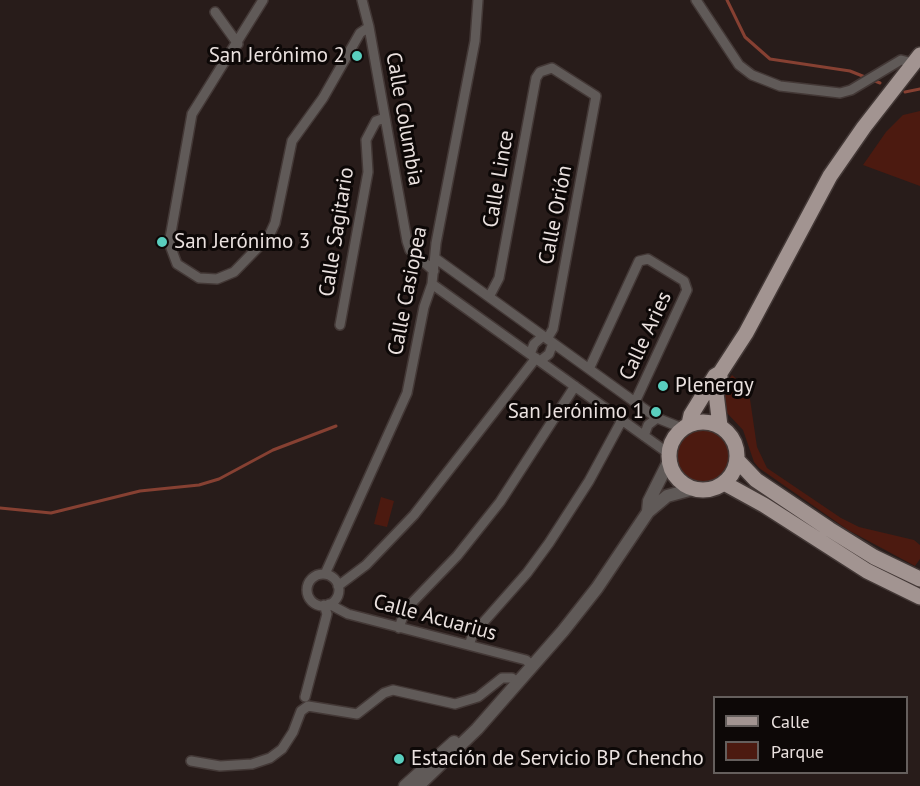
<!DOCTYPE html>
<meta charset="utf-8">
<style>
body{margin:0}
#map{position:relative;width:920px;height:786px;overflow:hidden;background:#281c1a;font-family:"PT Sans",sans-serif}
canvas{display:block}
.legend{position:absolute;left:713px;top:696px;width:195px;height:78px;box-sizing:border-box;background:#0d0807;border:2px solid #655f5d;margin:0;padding:8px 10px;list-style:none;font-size:18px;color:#eae1df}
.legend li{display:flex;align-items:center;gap:12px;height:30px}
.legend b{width:30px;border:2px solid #655f5d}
</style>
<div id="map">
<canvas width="920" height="786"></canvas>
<ul class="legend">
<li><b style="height:8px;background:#a29491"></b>Calle</li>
<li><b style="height:16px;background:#4c1a10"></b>Parque</li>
</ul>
</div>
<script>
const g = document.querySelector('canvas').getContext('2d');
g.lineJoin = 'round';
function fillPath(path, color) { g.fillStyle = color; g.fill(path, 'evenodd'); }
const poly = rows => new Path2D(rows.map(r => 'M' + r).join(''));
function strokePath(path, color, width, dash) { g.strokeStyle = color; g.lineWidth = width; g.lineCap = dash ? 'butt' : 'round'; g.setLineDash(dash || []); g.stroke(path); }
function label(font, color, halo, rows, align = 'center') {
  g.font = font + ' "PT Sans",sans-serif'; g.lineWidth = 6; g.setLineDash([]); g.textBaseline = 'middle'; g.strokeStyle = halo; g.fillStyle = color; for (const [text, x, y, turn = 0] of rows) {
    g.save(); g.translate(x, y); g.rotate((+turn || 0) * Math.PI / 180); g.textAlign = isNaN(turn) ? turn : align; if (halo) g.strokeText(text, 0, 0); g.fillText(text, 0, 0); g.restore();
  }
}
const green = poly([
 [920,111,920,186,863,165,886,132,903,115],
 [732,375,740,382,750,399,757,447,767,468,841,518,859,527,914,540,920,545,920,559,915,566,848,530,759,468,754,462,743,430,727,413,724,405,725,385],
 '677 456a26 26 0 1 1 52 0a26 26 0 1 1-52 0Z',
 [381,497,394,501,387,527,374,524]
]);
const stream = poly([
 [727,0,745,37,770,59,850,71,880,83],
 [905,92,920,89],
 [0,508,51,513,140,491,199,485,219,479,273,450,336,426]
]);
const minor = poly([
 [263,0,192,114,170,238,171,248,177,264,199,278,217,279,234,272,269,236,275,223,292,141,323,98,360,33,369,27],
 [362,0,369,27,407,241,410,250,434,271],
 [696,0,739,65,752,75,780,86,840,93,851,90,901,60,913,63],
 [215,12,238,44],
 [435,258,657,418,682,428],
 [432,284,668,453],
 [489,297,499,278,536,78,540,72,552,68,596,96,553,329,547,339],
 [340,325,368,172,366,140,376,121,385,118],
 [530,354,534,344,543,336],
 [540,361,549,354,553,343],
 [589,369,639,261,648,259,684,281,687,290,635,402],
 [644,436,648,425,657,418],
 [325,574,407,393,424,307,432,284,436,243,475,41,478,0],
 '307 590a16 16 0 1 1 32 0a16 16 0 1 1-32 0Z',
 [338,586,366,565,414,515,536,358],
 [329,604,348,614,526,660,532,666],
 [399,628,405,610,457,556,500,502,575,386],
 [469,645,473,634,527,573,549,543,589,481,622,420],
 [305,697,327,614,324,605],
 [191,761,220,766,252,764,270,758,282,749,293,732,301,711,308,706,357,714,384,693,393,690,455,704,478,697,502,678,512,678,517,682]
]);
const tertiary = poly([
 [648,511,649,501,669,461],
 [405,786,454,742],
 [418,786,477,729,563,631,597,588,648,512,667,496,693,489]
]);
const primary = poly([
 [720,376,716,393,720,426],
 '669 456a34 34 0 1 1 68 0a34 34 0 1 1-68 0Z',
 [689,424,691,415,715,376,720,373,746,333,830,176,864,127,920,55],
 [737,460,756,480,829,529,874,557,920,579],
 [724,483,764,505,867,571,920,597]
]);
const markers = [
 [357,56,6,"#59cebe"],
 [162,242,6,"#59cebe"],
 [663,386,6,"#59cebe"],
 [656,412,6,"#59cebe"],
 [399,759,6,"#59cebe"]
];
const poiNames = [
 ["San Jerónimo 2",345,56,"right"],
 ["San Jerónimo 3",174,242],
 ["Plenergy",675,386],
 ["San Jerónimo 1",644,412,"right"],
 ["Estación de Servicio BP Chencho",411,759]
];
const streetNames = [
 ["Calle Columbia",404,119,80],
 ["Calle Lince",499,179,-80],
 ["Calle Orión",556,215,-79],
 ["Calle Sagitario",337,232,-81],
 ["Calle Casiopea",408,291,-79],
 ["Calle Aries",646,336,-65],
 ["Calle Acuarius",435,618,15]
];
fillPath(green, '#4c1a10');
strokePath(stream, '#864032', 3);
strokePath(minor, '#433836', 12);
strokePath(tertiary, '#433836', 15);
strokePath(primary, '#433836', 18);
strokePath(minor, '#605a58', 9);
strokePath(tertiary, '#605a58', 12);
strokePath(primary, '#a29491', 15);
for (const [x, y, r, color] of markers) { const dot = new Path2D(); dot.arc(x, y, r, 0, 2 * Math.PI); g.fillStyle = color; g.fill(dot); strokePath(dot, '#0d0807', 2); }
label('21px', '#eae1df', '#0d0807', poiNames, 'left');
label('21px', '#eae1df', '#0d0807', streetNames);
</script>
